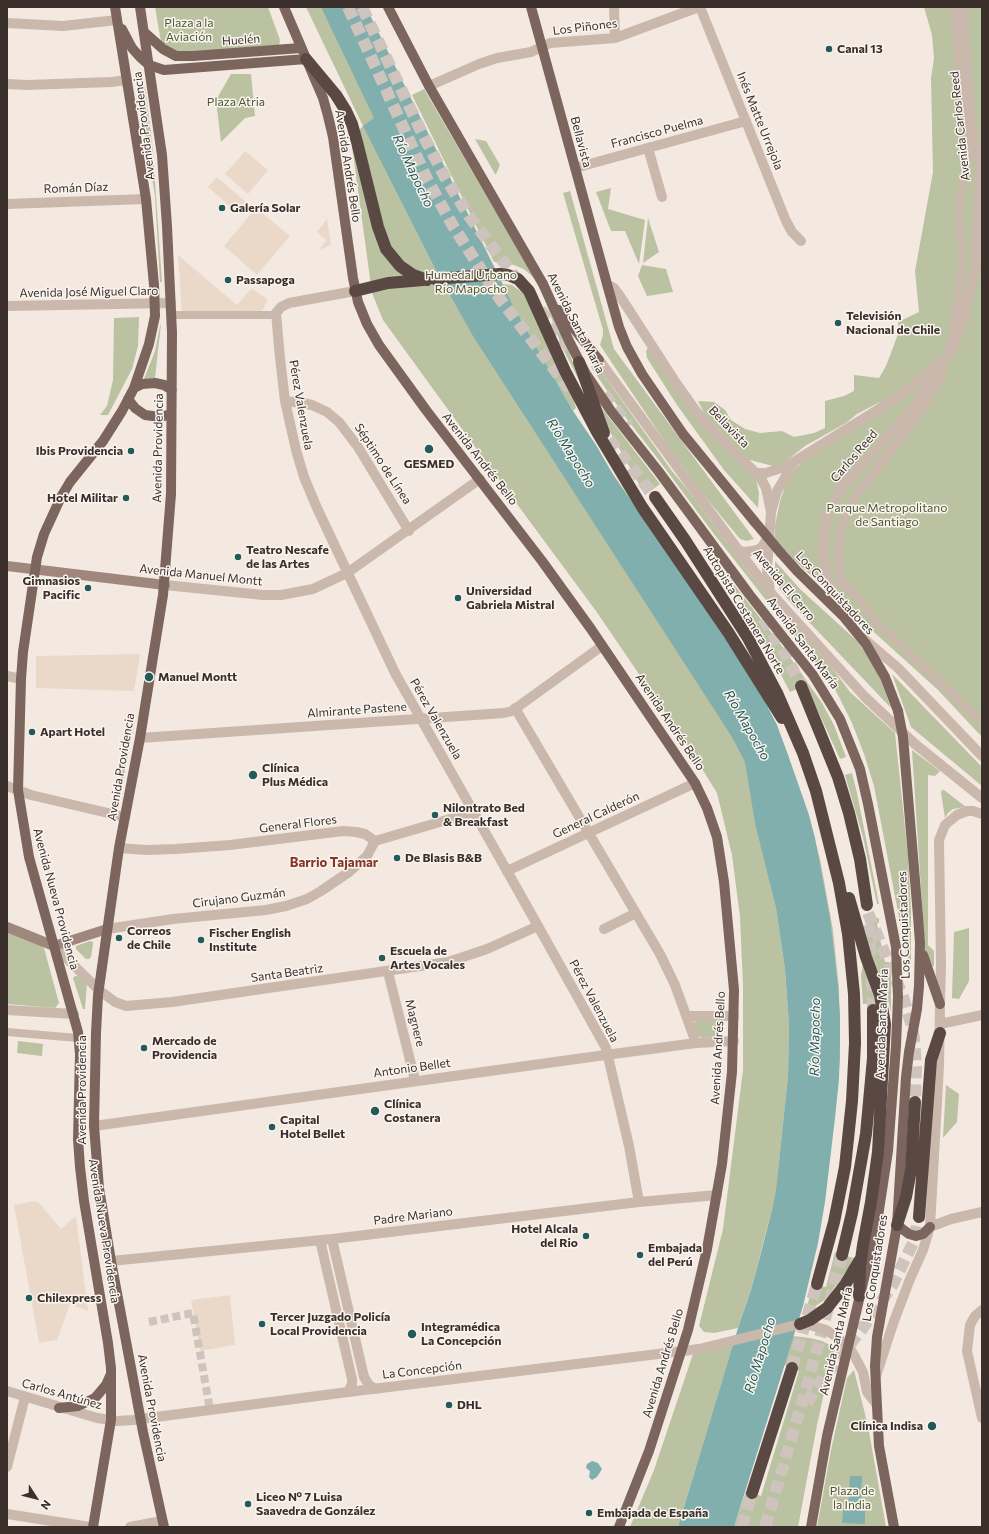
<!DOCTYPE html>
<meta charset="utf-8">
<style>
body{margin:0}
#map{position:relative;width:989px;height:1534px;overflow:hidden;background:#f3e9e1;font-family:Commissioner,sans-serif}
canvas{display:block}
.frame{position:absolute;inset:0;border:8px solid #3a2f2b;pointer-events:none}
.north{position:absolute;left:16px;top:1478px;width:40px;height:40px;-webkit-text-stroke:3px #faf4ee;paint-order:stroke;rotate:126deg;font-size:11px;font-weight:700;line-height:16px;text-align:center;color:#3a2f2b}
.north::after{content:'';display:block;margin:auto;width:14px;height:18px;background:#3a2f2b;clip-path:polygon(50% 0,100% 100%,50% 72%,0 100%)}
</style>
<div id="map">
<canvas width="989" height="1534"></canvas>
<div class="frame"></div>
<div class="north">N</div>
</div>
<script>
const g = document.querySelector('canvas').getContext('2d');
g.lineJoin = 'round';
function fillPath(path, color) { g.fillStyle = color; g.fill(path, 'evenodd'); }
const poly = rows => new Path2D(rows.map(r => 'M' + r).join(''));
function strokePath(path, color, width, dash) { g.strokeStyle = color; g.lineWidth = width; g.lineCap = dash ? 'butt' : 'round'; g.setLineDash(dash || []); g.stroke(path); }
function label(font, color, halo, rows, align = 'center') {
  g.font = font + ' Commissioner,sans-serif'; g.lineWidth = 3; g.setLineDash([]); g.textBaseline = 'middle'; g.strokeStyle = halo; g.fillStyle = color; for (const [text, x, y, turn = 0] of rows) {
    g.save(); g.translate(x, y); g.rotate((+turn || 0) * Math.PI / 180); g.textAlign = isNaN(turn) ? turn : align; if (halo) g.strokeText(text, 0, 0); g.fillText(text, 0, 0); g.restore();
  }
}
const green = poly([
 [155,7,268,7,280,40,279,46,177,54,161,42],
 [306,7,365,7,503,284,512,285,524,294,571,391,576,408,573,411,519,317,555,390,692,588,765,701,787,752,804,801,820,859,833,930,839,988,840,1060,826,1189,744,1328,770,1216,751,1290,738,1328,714,1333,704,1332,699,1326,723,1229,743,1070,743,986,740,917,732,855,717,793,688,746,596,611,494,473,383,320,372,293,351,139,363,126],
 [767,870,777,910,791,1008,789,1081,777,1182,788,1076,789,1025,785,969,776,908],
 [924,7,982,7,982,737,938,690,794,560,775,538,775,525,780,501,786,484,795,469,816,448,882,401,857,414,846,423,805,446,784,463,773,466,746,459,705,415,698,401,714,402,725,410,731,420,745,429,760,433,782,431,794,437,814,433,825,428,825,401,844,396,854,391,854,375,879,378,886,366,894,345,899,331,898,322,919,312,915,271,933,172,931,78,934,58,932,35],
 [231,74,251,74,255,116,245,118,221,142,216,100],
 [137,85,145,86,153,152,162,282,160,282,155,196],
 [424,89,535,279,525,270,519,267,506,262,494,262,412,95],
 [475,139,486,141,500,165,496,174,495,174],
 [611,188,608,209,645,220,639,264,625,231,611,231,596,192],
 [570,191,614,349,754,539,747,541,740,539,707,499,663,439,600,345,603,335,603,330,563,193],
 [648,218,659,252,643,263],
 [642,265,666,269,673,292,647,296,638,276],
 [543,295,567,347,583,388,562,347],
 [139,317,138,346,132,369,108,415,100,415,107,406,113,380,114,318],
 [161,324,155,378,144,379,155,351,160,326],
 [648,348,756,479,759,493,758,508,724,470,677,405,647,358,646,351],
 [596,364,672,471,688,490,750,574,833,669,850,692,895,733,908,856,911,910,911,965,906,954,874,786,864,754,852,723,835,689,817,665,714,534,658,459,623,414,591,367],
 [601,407,660,484,645,495,609,430],
 [775,561,800,589,856,640,870,658,881,680,891,708,790,602,779,588,775,574],
 [721,568,785,650,822,703,834,725,846,757,840,759,806,685,790,692,758,631],
 [892,674,982,767,982,786,911,727],
 [132,719,135,720,118,805,116,805],
 [912,750,940,771,935,776,928,775,928,945,934,951,934,966,932,966,925,951],
 [852,773,857,793,879,904,877,904,863,837,845,775],
 [942,790,944,790,966,807,953,809,948,813,945,818,941,793],
 [875,918,879,918,879,922,877,924,884,958,885,962,889,962,891,967,891,1012,886,991,865,938,866,923,870,919],
 [969,928,969,981,959,999,952,998,954,932],
 [7,932,41,945,44,948,59,1003,55,1008,7,1004],
 [90,941,93,942,93,944,91,957,89,959,86,959,76,949,76,946],
 [863,964,878,1003,863,1004,861,975],
 [75,976,78,976,87,983,85,1009,83,1009,73,978],
 [695,1021,717,1021,719,1023,719,1032,716,1036,713,1037,703,1038,698,1036,693,1024],
 [18,1041,43,1044,42,1056,17,1053],
 [946,1085,959,1094,957,1122,943,1138],
 [835,1252,853,1258,849,1267,826,1299,817,1305,806,1310,813,1285,826,1287],
 [793,1336,810,1338,822,1341,836,1348,832,1356,817,1425,798,1527,734,1527,746,1491,761,1496,799,1371,784,1365],
 [733,1345,678,1527,630,1527,654,1470,693,1354],
 [854,1370,868,1426,886,1527,817,1527,831,1450,847,1378]
]);
const plaza = poly([
 [245,151,268,170,248,194,225,174],
 [217,177,246,202,237,213,208,187],
 [256,208,290,236,257,275,224,246],
 [327,219,331,245,319,250,326,240,317,232],
 [178,255,237,305,252,288,268,300,259,316,182,315],
 [140,654,134,691,36,688,36,656],
 [35,1201,39,1203,61,1229,76,1216,88,1311,70,1304,57,1340,39,1343,14,1205],
 [230,1295,235,1345,200,1351,191,1300]
]);
const water = poly([
 [321,7,366,7,513,306,573,411,596,445,615,478,710,614,764,700,777,725,784,744,809,815,815,838,830,918,838,986,840,1015,840,1045,839,1079,835,1118,825,1202,818,1243,803,1306,734,1527,678,1527,738,1328,751,1290,772,1211,776,1191,788,1076,789,1025,785,969,776,908,755,823,745,762,732,737,473,336,436,270,363,126,374,118],
 [592,1461,598,1463,602,1469,597,1477,592,1480,589,1477,590,1471,586,1468,587,1464],
 [850,1476,862,1476,860,1511,865,1511,865,1524,842,1523,843,1510,848,1510]
]);
const pedestrianTunnel = poly([
 [149,1322,193,1313,210,1410]
]);
const motorwayTunnel = poly([
 [348,7,427,179,453,226,500,299,574,395],
 [362,7,423,135,445,177,469,216,518,281],
 [540,310,573,352],
 [604,394,629,426],
 [598,425,655,497],
 [763,618,784,652,801,686],
 [868,913,903,997,911,1023,914,1038,916,1067,915,1102],
 [869,925,873,1010],
 [792,1368,817,1284],
 [807,1403,818,1385,862,1329,892,1286,913,1243,919,1217],
 [742,1527,752,1493],
 [765,1527,809,1379,842,1255]
]);
const pedestrian = poly([
 [172,315,276,315],
 [949,347,954,331,962,269,962,251,959,207,969,145,964,122,954,7],
 [945,362,941,377,923,409,853,500,840,532,838,562,841,583,855,594,874,620,982,723],
 [7,1032,78,1038]
]);
const minor = poly([
 [614,7,615,38],
 [700,7,786,221,792,232,801,241],
 [7,23,63,26,117,20],
 [7,84,27,85,111,82,127,80],
 [429,86,479,64,497,58,531,52,550,43,615,38,699,7],
 [648,148,662,197],
 [575,168,746,121],
 [7,204,146,199],
 [607,284,614,288,620,296,676,383,696,411,716,434,760,477,766,488,771,512],
 [355,291,289,303,281,307,276,313,280,358,285,401,296,450,304,477,317,508,395,673,507,871],
 [285,401,303,403,312,405,327,412,339,422,358,447,409,531],
 [756,473,766,473,787,466,900,396,940,362],
 [739,551,746,552,757,550,762,547,768,537],
 [770,592,767,570,771,512,777,491,793,464],
 [843,615,827,579,823,550,824,530,829,511,842,487,912,410,955,344,961,327,975,269,977,242,980,169,971,126,962,7],
 [7,676,21,679],
 [515,708,660,954,675,985,696,1043],
 [140,738,504,713,512,711,602,646],
 [7,786,31,795,125,817],
 [375,841,474,812],
 [119,848,146,850,176,849,230,845,343,831,356,832,365,834,375,841],
 [538,926,606,1048,629,1146,639,1202],
 [107,929,173,919,266,910,286,906,307,899,321,891,349,872,367,856,375,841],
 [604,929,636,913],
 [388,972,415,1080],
 [940,1002,941,965,939,840,945,825,957,815,967,811,973,811,982,814],
 [7,1010,74,1014],
 [687,1016,734,1016],
 [94,1126,598,1056,696,1043,734,1041],
 [930,1227,951,1219,982,1212],
 [332,1239,364,1377,369,1385,375,1389],
 [320,1240,352,1379,352,1384,348,1392],
 [111,1261,332,1239,639,1202,717,1195],
 [982,1310,975,1316,970,1325,967,1351,982,1418],
 [7,1467,25,1397]
]);
const tertiary = poly([
 [7,306,171,303],
 [599,360,739,551,770,592,865,697,915,744,982,798],
 [165,585,263,595,281,595,313,589,347,573,480,479],
 [863,638,898,668,982,756],
 [54,946,99,990,115,1002,126,1006,172,1002,448,962,487,949,538,926,507,871,695,783],
 [940,1024,982,1015],
 [876,1376,894,1321,910,1279,923,1250,930,1227,939,1066,940,1004],
 [7,1391,97,1418,117,1421,133,1420,348,1392,699,1349,800,1324,810,1325,826,1330,837,1337,848,1346,854,1355,863,1372,867,1392,877,1405],
 [7,1514,90,1527],
 [130,1527,162,1521]
]);
const secondary = poly([
 [7,566,165,585],
 [7,927,54,946,107,929]
]);
const primary = poly([
 [140,7,162,155,167,226,172,333,171,494,163,595,140,738,119,848,98,995,96,1033,94,1126,99,1188,111,1261,143,1432,164,1527],
 [284,7,323,98,328,116,333,137,353,278,358,302,367,324,379,345,426,410,542,561,591,629,695,783,707,808,717,837,724,882,734,990,732,1072,722,1164,707,1249,688,1330,649,1451,619,1527],
 [388,7,429,86,543,284,569,341,586,374,611,411,659,472,749,594,813,675,840,719,860,769,868,804,896,947,898,997,896,1046,888,1151,877,1223,827,1436,811,1527],
 [531,7,607,284,619,327,627,347,642,374,683,434,754,521],
 [122,29,132,48,140,57,149,65,164,70,306,59],
 [144,32,163,49,176,56,193,56,301,48],
 [559,310,599,360],
 [134,388,142,384,155,383,164,385,172,390],
 [128,399,135,408,145,415,160,417,171,414],
 [781,553,797,571,844,617,866,644,885,677,898,711],
 [923,955,940,1004],
 [897,1225,909,1234,916,1236,923,1234,930,1227],
 [59,1408,78,1406,95,1398,106,1385,110,1376],
 [93,1527,111,1420,111,1368,108,1343,84,1201,80,1167,78,1139,80,1054,78,1032,29,857,18,790,21,679,23,652,37,557,44,534,61,497,70,482,103,441,122,411,134,388,149,344,155,316,154,285,146,199,115,7],
 [894,1527,879,1446,875,1366,877,1337,897,1225,906,1077,909,1052,917,1009,919,986,920,943,918,916,903,737]
]);
const motorway = poly([
 [306,59,336,95,346,111,352,124,357,142,378,227,386,249,400,266,413,275,427,280],
 [500,274,508,275,518,279,529,291,565,371,597,432,642,507,728,632,782,718],
 [355,291,388,283,423,280],
 [579,362,604,433],
 [655,497,685,540,748,638,777,693,803,753,816,791,839,883,848,934,854,994,855,1043,852,1101,845,1167,834,1222,817,1284],
 [801,686,838,777,849,813,860,859,867,905],
 [849,898,866,957,880,995,885,1024,878,1152,871,1202,863,1245,860,1267,859,1296],
 [919,1217,931,1060,940,1033],
 [897,1225,906,1197,911,1170,915,1102],
 [842,1255,852,1213,866,1134,873,1058,873,1010],
 [800,1324,810,1320,827,1308,845,1285,859,1261],
 [752,1493,792,1368]
]);
const primaryBridge = poly([
 [754,521,781,553],
 [898,711,903,737]
]);
const motorwayBridge = poly([
 [435,279,500,274]
]);
const markers = [
 [829,49,4,"#225a59"],
 [222,208,4,"#225a59"],
 [228,280,4,"#225a59"],
 [838,323,4,"#225a59"],
 [429,449,5,"#225a59"],
 [131,451,4,"#225a59"],
 [126,498,4,"#225a59"],
 [238,557,4,"#225a59"],
 [88,588,4,"#225a59"],
 [458,598,4,"#225a59"],
 [149,677,5,"#225a59"],
 [32,732,4,"#225a59"],
 [253,775,5,"#225a59"],
 [435,815,4,"#225a59"],
 [397,858,4,"#225a59"],
 [119,938,4,"#225a59"],
 [201,940,4,"#225a59"],
 [382,958,4,"#225a59"],
 [144,1048,4,"#225a59"],
 [375,1111,5,"#225a59"],
 [272,1127,4,"#225a59"],
 [586,1236,4,"#225a59"],
 [640,1255,4,"#225a59"],
 [29,1298,4,"#225a59"],
 [262,1324,4,"#225a59"],
 [412,1334,5,"#225a59"],
 [449,1405,4,"#225a59"],
 [932,1426,5,"#225a59"],
 [248,1504,4,"#225a59"],
 [589,1513,4,"#225a59"]
];
const parkNames = [
 ["Plaza a la",189,23],
 ["Aviación",189,37],
 ["Plaza Atria",236,102],
 ["Humedal Urbano",471,275],
 ["Río Mapocho",471,289],
 ["Parque Metropolitano",887,508],
 ["de Santiago",887,522],
 ["Plaza de",852,1491],
 ["la India",852,1505]
];
const streetNames = [
 ["Los Piñones",585,27,-7],
 ["Huelén",241,40,-4],
 ["Inés Matte Urrejola",760,121,68],
 ["Avenida Providencia",144,126,-97],
 ["Avenida Carlos Reed",960,126,-96],
 ["Francisco Puelma",657,132,-15],
 ["Bellavista",581,142,75],
 ["Avenida Andrés Bello",348,166,81],
 ["Román Díaz",76,188,-2],
 ["Avenida José Miguel Claro",89,292,-1],
 ["Avenida Santa María",576,323,63],
 ["Pérez Valenzuela",301,405,80],
 ["Bellavista",729,427,46],
 ["Avenida Providencia",158,448,-89],
 ["Carlos Reed",854,456,-49],
 ["Avenida Andrés Bello",480,459,52],
 ["Séptimo de Línea",383,464,57],
 ["Avenida Manuel Montt",201,575,6],
 ["Avenida El Cerro",784,585,50],
 ["Los Conquistadores",835,593,47],
 ["Autopista Costanera Norte",744,610,59],
 ["Avenida Santa María",803,643,53],
 ["Almirante Pastene",357,710,-4],
 ["Pérez Valenzuela",436,719,60],
 ["Avenida Andrés Bello",670,722,56],
 ["Avenida Providencia",121,767,-80],
 ["General Calderón",596,815,-25],
 ["General Flores",298,824,-7],
 ["Cirujano Guzmán",239,898,-7],
 ["Avenida Nueva Providencia",56,899,75],
 ["Los Conquistadores",904,925,-92],
 ["Santa Beatriz",287,973,-8],
 ["Pérez Valenzuela",594,1001,62],
 ["Magnere",415,1023,76],
 ["Avenida Santa María",882,1024,-88],
 ["Avenida Andrés Bello",718,1048,-87],
 ["Antonio Bellet",412,1068,-8],
 ["Avenida Providencia",82,1090,-90],
 ["Padre Mariano",413,1216,-7],
 ["Avenida Nueva Providencia",104,1231,81],
 ["Los Conquistadores",875,1268,-81],
 ["Avenida Santa María",836,1341,-77],
 ["Avenida Andrés Bello",663,1363,-73],
 ["La Concepción",422,1370,-7],
 ["Carlos Antúnez",62,1394,16],
 ["Avenida Providencia",152,1408,79]
];
const poiNames = [
 ["Canal 13",837,49],
 ["Galería Solar",230,208],
 ["Passapoga",236,280],
 ["Televisión",846,316],
 ["Nacional de Chile",846,330],
 ["Ibis Providencia",123,451,"right"],
 ["GESMED",429,464,"center"],
 ["Hotel Militar",118,498,"right"],
 ["Teatro Nescafe",246,550],
 ["de las Artes",246,564],
 ["Gimnasios",80,581,"right"],
 ["Pacific",80,595,"right"],
 ["Universidad",466,591],
 ["Gabriela Mistral",466,605],
 ["Manuel Montt",158,677],
 ["Apart Hotel",40,732],
 ["Clínica",262,768],
 ["Plus Médica",262,782],
 ["Nilontrato Bed",443,808],
 ["& Breakfast",443,822],
 ["De Blasis B&B",405,858],
 ["Correos",127,931],
 ["de Chile",127,945],
 ["Fischer English",209,933],
 ["Institute",209,947],
 ["Escuela de",390,951],
 ["Artes Vocales",390,965],
 ["Mercado de",152,1041],
 ["Providencia",152,1055],
 ["Clínica",384,1104],
 ["Costanera",384,1118],
 ["Capital",280,1120],
 ["Hotel Bellet",280,1134],
 ["Hotel Alcala",578,1229,"right"],
 ["del Rio",578,1243,"right"],
 ["Embajada",648,1248],
 ["del Perú",648,1262],
 ["Chilexpress",37,1298],
 ["Tercer Juzgado Policía",270,1317],
 ["Local Providencia",270,1331],
 ["Integramédica",421,1327],
 ["La Concepción",421,1341],
 ["DHL",457,1405],
 ["Clínica Indisa",923,1426,"right"],
 ["Liceo Nº 7 Luisa",256,1497],
 ["Saavedra de González",256,1511],
 ["Embajada de España",597,1513]
];
const waterNames = [
 ["Río Mapocho",413,171,65],
 ["Río Mapocho",571,453,58],
 ["Río Mapocho",747,725,60],
 ["Río Mapocho",815,1037,-89],
 ["Río Mapocho",760,1355,-73]
];
const neighbourhoodNames = [
 ["Barrio Tajamar",334,863]
];
fillPath(green, '#bac2a1');
fillPath(plaza, '#ead9c9');
fillPath(water, '#81afad');
strokePath(pedestrianTunnel, '#cec4bd', 8, [8, 4]);
strokePath(motorwayTunnel, '#cec4bd', 12, [12, 6]);
strokePath(pedestrian, '#cbb8ad', 8);
strokePath(minor, '#cbb8ad', 10);
strokePath(tertiary, '#cbb8ad', 10);
strokePath(secondary, '#9f877e', 10);
strokePath(primary, '#7b655d', 10);
strokePath(motorway, '#5a4843', 12);
strokePath(primaryBridge, '#7b655d', 10);
strokePath(motorwayBridge, '#5a4843', 12);
for (const [x, y, r, color] of markers) { const dot = new Path2D(); dot.arc(x, y, r, 0, 2 * Math.PI); g.fillStyle = color; g.fill(dot); strokePath(dot, '#faf4ee', 1.5); }
label('12px', '#4d5730', '#faf4ee', parkNames);
label('12px', '#3a2f2b', '#faf4ee', streetNames);
label('bold 12px', '#3a2f2b', '#faf4ee', poiNames, 'left');
label('italic 13px', '#225a59', '#faf4ee', waterNames);
label('bold 13px', '#863527', '#faf4ee', neighbourhoodNames);
</script>
